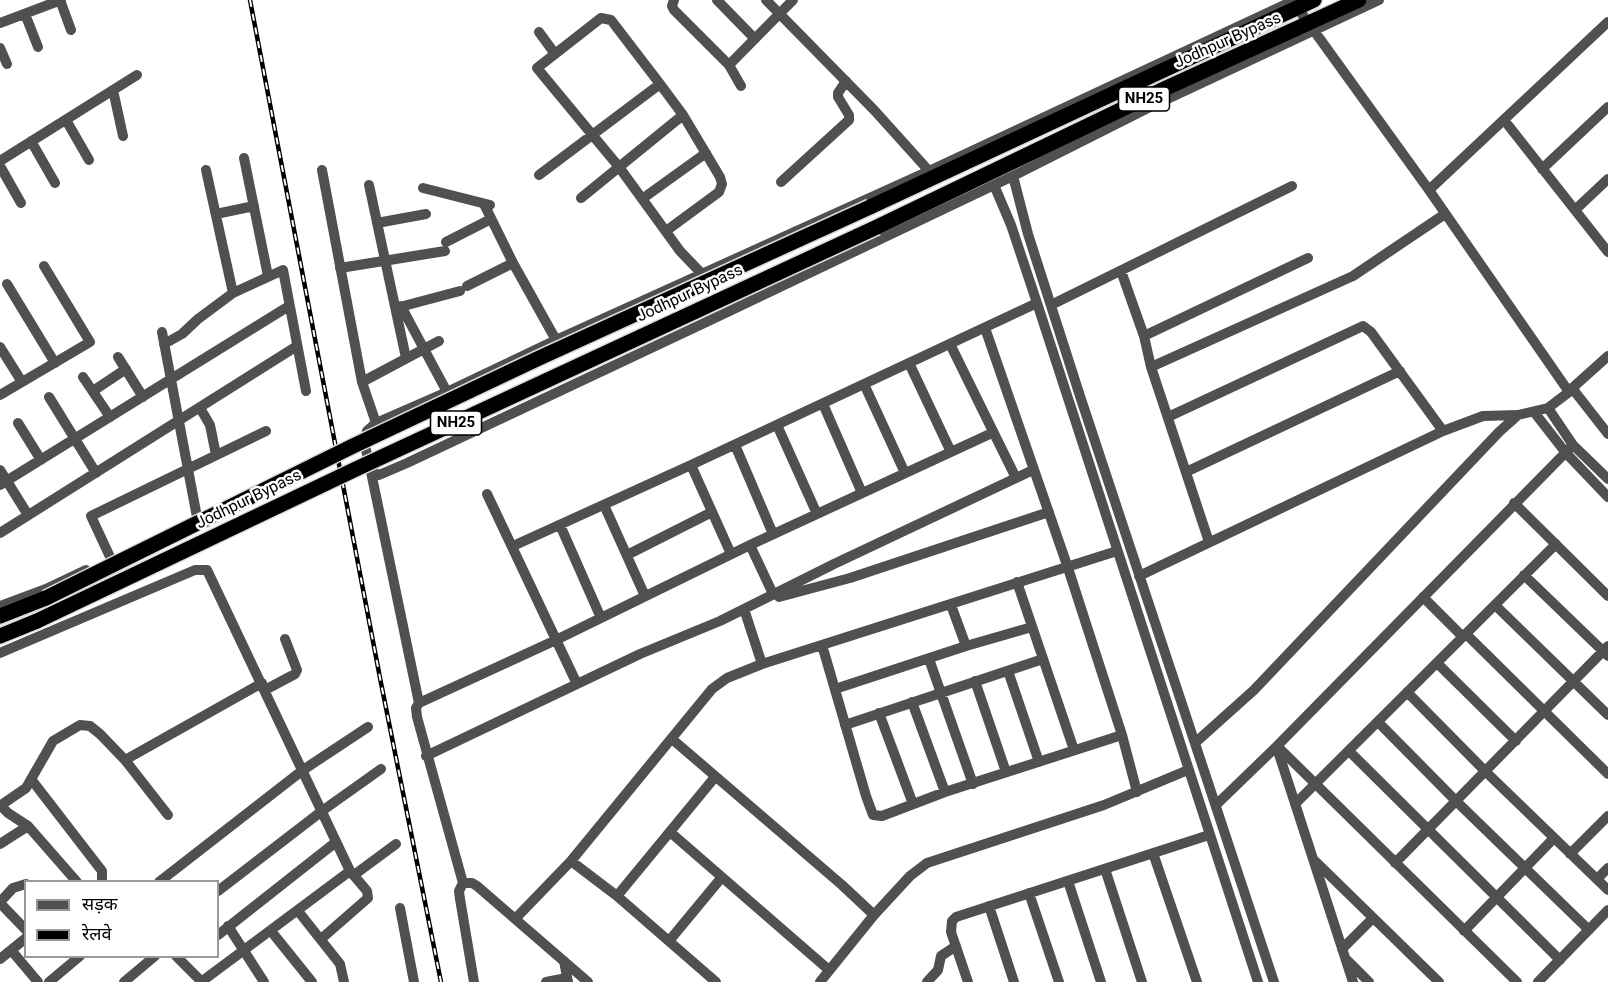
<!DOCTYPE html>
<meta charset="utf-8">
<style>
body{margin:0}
#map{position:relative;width:1608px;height:982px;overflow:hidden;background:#fff;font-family:Roboto,"Noto Sans Devanagari",sans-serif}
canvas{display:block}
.legend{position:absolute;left:24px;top:880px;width:195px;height:78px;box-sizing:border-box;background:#fff;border:2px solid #999;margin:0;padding:8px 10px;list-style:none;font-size:18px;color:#000}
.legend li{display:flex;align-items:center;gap:12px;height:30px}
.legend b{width:30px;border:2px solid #999}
</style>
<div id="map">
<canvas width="1608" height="982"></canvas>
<ul class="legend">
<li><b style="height:8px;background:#505050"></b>सड़क</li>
<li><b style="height:8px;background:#000"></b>रेलवे</li>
</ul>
</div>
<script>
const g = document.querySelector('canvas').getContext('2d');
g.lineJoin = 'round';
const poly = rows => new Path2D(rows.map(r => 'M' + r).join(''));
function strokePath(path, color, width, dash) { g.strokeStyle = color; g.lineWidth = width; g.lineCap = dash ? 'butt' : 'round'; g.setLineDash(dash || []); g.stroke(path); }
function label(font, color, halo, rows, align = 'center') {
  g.font = font + ' Roboto,sans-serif'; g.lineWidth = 5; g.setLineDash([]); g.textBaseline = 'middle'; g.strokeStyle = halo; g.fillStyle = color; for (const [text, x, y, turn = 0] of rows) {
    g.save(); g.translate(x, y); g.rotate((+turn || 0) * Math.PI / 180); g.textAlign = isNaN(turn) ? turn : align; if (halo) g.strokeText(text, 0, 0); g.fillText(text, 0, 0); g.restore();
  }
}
const minor = poly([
 [60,0,71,30],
 [674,0,672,6,674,10,729,65,741,86],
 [717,0,755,39],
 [766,0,875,111,929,171],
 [1295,0,929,171,556,340,447,392,376,423,367,431,364,441,371,472,379,475,407,463,717,317,1013,176,1146,109,1379,0],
 [25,14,38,47],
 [0,23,61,0],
 [539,32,555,54],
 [0,48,7,64],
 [729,65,793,0],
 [113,90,123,136],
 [66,120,89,160],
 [1508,125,1608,252],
 [31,141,55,183],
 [244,158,268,276],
 [0,161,137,75],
 [0,166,21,203],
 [1542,169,1608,107],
 [206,170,233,293],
 [322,170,362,382,376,423],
 [539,175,660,84],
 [1013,176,1028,234,1080,396,1274,982],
 [781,182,849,120,849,115,838,97,838,93,846,81],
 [369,185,406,358],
 [994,185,1011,225,1037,303,1258,982],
 [423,188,490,205],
 [1429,190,1608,22],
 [581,198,683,115],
 [642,199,706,153],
 [484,204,513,263,556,340],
 [1575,210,1608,179],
 [216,214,254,206],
 [377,223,426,214],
 [666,231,719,192,722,184,720,177,683,115,660,84,611,20,601,18,537,68,619,167,680,251,702,274],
 [446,242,491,219],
 [340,268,445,251],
 [1121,271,1144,336,1151,367,1209,542],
 [7,284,55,363],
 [467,286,513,263],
 [1051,305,1292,186],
 [401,306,447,392],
 [396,308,460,291],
 [985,328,1068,568,1122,735,1137,792],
 [162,332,197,517],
 [1144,336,1308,258],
 [164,344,182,334,198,319,233,293,283,270,306,391],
 [950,344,1016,478],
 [0,347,22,382],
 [118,357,143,397],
 [909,363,951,452],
 [1151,367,1353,276,1445,214],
 [83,377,110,417],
 [362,382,439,341],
 [864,384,905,473],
 [1572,388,1608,434],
 [93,391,126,369],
 [1569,391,1608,356],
 [0,395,90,342,44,266],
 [49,397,96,473],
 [823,404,862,493],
 [200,408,210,425,216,455],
 [1548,408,1573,445,1608,479],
 [1534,412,1566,453,1608,497],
 [1168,417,1363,326,1371,332,1443,431],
 [18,423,41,460],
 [777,425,817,514],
 [735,445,773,534],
 [691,465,731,554],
 [0,470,28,515],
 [371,472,419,703,416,708,417,717,463,883],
 [1186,472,1400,371],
 [0,485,289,306],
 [487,494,577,684],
 [1514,503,1608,596],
 [604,505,645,596],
 [560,525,601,618],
 [0,533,297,346],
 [750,545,773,594],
 [513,546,691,465,1037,303],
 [627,555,712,512],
 [111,559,91,516,266,431],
 [1524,575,1608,656],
 [1139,576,1443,431,1483,416,1518,415],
 [1017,582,1074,750],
 [779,597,850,578,1049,512],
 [1423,597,1463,637],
 [951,605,966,646],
 [1495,605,1608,715],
 [0,606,46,589,86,570],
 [744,609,762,664],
 [1466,634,1608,774],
 [822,645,866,796,873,815,882,816,945,792,1122,735],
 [0,653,195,570,207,570,350,871,201,982],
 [929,659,973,784],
 [1437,663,1516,741],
 [1008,671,1039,762],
 [975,681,1006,772],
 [835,689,966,646,1032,627],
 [265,690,295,674,297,670,285,639],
 [1407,692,1486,772,1608,890],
 [912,702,945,792],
 [419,703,556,640,750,545,992,433],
 [879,713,913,804],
 [1378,722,1456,801,1589,930],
 [845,725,1043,659],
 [672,739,842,885,874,915],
 [1196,742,1254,690,1499,432,1518,415,1548,408,1569,392,1429,190,1294,3],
 [1277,746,1517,982],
 [1277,748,1353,982],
 [1349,751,1560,960],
 [426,756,640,654,720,621,834,564,1033,470],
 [125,760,262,683],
 [31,779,102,871,102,882],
 [1295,804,1556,544],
 [0,805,8,813,28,826,77,882],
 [1,805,26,788,53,741,80,725,90,726,100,734,125,760,168,815],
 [1216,805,1277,746,1573,445],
 [670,832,829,970],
 [0,844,28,826],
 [1153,853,1197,982],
 [1570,854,1608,816],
 [571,861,617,896,716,982],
 [1315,861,1439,982],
 [1395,863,1608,646],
 [1105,869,1142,982],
 [354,875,396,844],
 [1597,879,1608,868],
 [1068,881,1101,982],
 [159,882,303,770,368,727],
 [218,891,322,811,381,769],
 [1029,893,1059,982],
 [617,896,715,777],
 [0,902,13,888,26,884],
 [0,903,26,930],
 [989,906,1014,982],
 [400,908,414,982],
 [298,911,340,964,344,982],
 [515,919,571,861,712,689,727,678,762,664,1117,551],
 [228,926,264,982],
 [271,931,312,982],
 [1464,931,1554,838],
 [218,935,336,842],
 [321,939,368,898,367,891,350,871],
 [669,941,722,877],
 [1342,949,1373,918],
 [11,950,38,982],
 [176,956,202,982],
 [0,959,26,938],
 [564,961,568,982],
 [1348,961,1369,982],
 [49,982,80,956],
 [124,982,155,956],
 [474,982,460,899,459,891,463,883,472,883,477,886,588,982],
 [546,982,567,978],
 [820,982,874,915,910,876,927,863,1104,805,1188,770],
 [927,982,938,970,941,956,956,946],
 [968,982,951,932,952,921,956,917,1209,835],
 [1538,982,1608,910]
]);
const highway = poly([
 [870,207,1314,0],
 [877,227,1164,89,1359,0],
 [0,616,46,598],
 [0,636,37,621]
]);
const rail = poly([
 [250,0,381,683,441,982]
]);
const highwayBridge = poly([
 [46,598,351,447,537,359,870,207],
 [37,621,356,469,877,227]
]);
const shields = [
 [1144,99,51],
 [456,423,51]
];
const shieldNames = [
 ["NH25",1144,99],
 ["NH25",456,423]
];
const streetNames = [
 ["Jodhpur Bypass",1228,41,-24],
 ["Jodhpur Bypass",690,294,-25],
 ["Jodhpur Bypass",249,500,-26]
];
strokePath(highway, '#dbdbdb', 18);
strokePath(minor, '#505050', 10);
strokePath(highway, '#000', 15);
strokePath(rail, '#000', 4.5);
strokePath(rail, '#fff', 2, [7]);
strokePath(highwayBridge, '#dbdbdb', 18, []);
strokePath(highwayBridge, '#000', 15);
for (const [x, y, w] of shields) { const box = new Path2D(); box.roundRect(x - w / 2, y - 12, w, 24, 4.5); g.fillStyle = '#fff'; g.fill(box); strokePath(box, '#000', 1.5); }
label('bold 15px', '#000', null, shieldNames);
label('16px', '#000', '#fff', streetNames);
</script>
